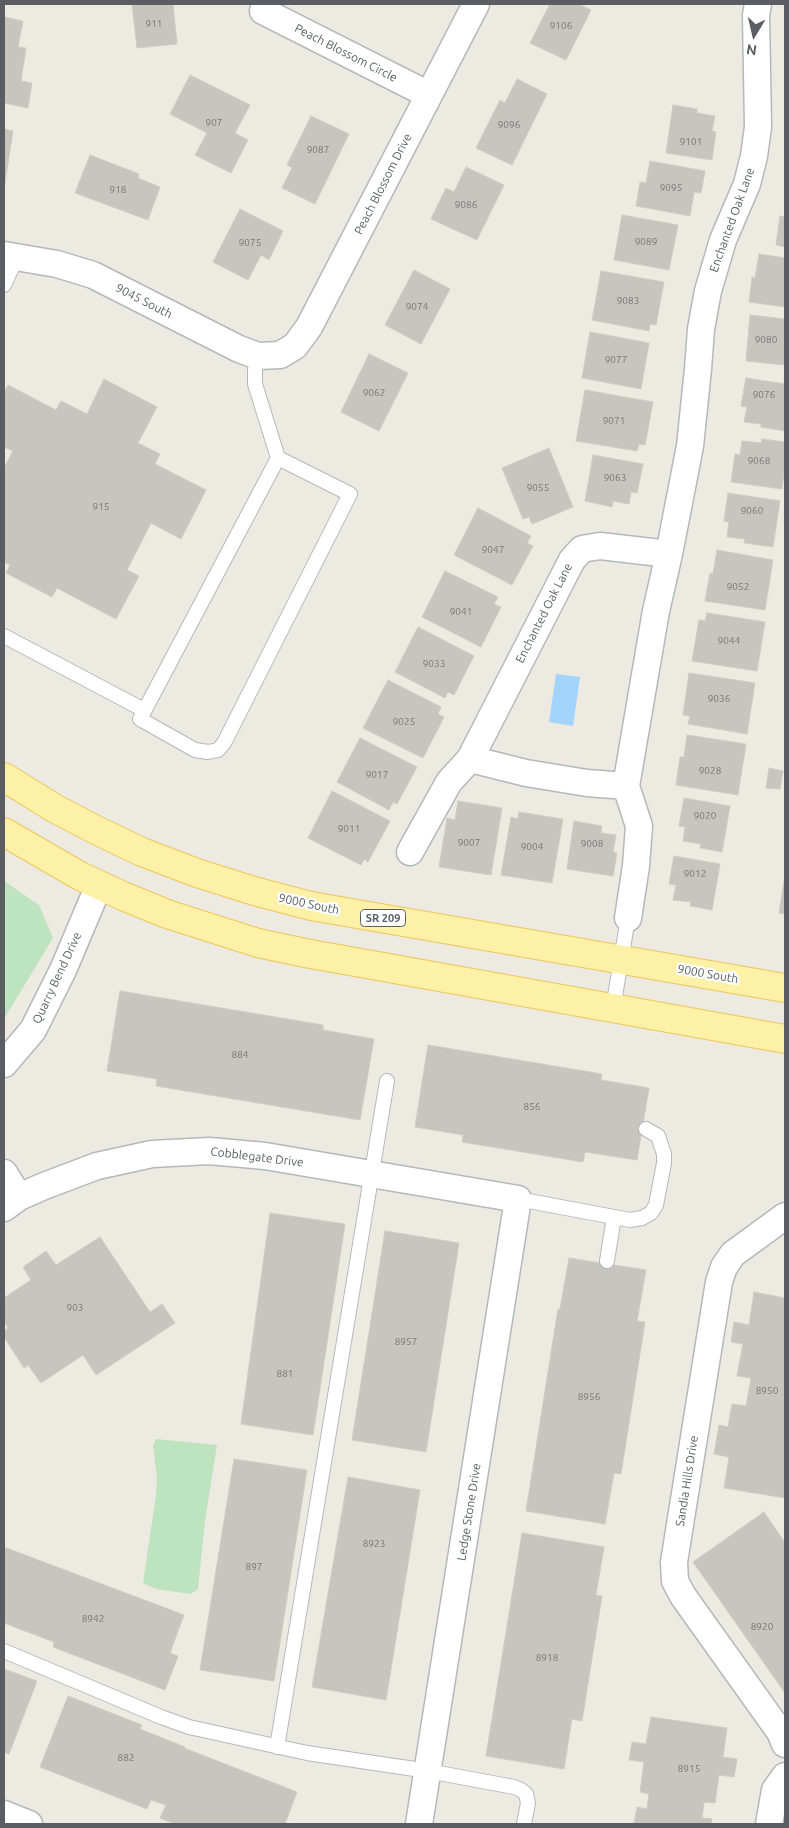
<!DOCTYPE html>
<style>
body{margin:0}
#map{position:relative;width:789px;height:1828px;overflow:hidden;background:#edeae2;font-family:Ubuntu,sans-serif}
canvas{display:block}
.frame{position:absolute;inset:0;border:5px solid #5a5e62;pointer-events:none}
.north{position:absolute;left:729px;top:10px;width:50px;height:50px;-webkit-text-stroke:4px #fff;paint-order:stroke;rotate:189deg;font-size:14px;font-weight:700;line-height:20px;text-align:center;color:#5a5e62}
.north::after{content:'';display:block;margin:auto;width:18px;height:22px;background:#5a5e62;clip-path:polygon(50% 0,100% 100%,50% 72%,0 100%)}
</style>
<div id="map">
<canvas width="789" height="1828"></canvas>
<div class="frame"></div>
<div class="north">N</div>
</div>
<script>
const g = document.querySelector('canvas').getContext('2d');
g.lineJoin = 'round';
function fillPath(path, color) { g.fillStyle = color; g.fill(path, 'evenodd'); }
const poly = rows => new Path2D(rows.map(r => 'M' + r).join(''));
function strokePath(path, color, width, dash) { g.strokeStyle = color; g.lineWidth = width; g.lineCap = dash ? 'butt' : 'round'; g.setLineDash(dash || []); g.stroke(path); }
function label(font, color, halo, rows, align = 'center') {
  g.font = font + ' Ubuntu,sans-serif'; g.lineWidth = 4.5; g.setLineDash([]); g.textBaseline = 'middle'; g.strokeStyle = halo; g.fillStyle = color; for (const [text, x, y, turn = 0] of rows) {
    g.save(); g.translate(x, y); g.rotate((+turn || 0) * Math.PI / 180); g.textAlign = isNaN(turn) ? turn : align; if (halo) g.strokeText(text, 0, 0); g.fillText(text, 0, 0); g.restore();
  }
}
const green = poly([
 [4,881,39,905,53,938,4,1019],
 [156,1439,217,1445,205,1521,198,1589,191,1594,156,1589,143,1583,156,1495,157,1479,153,1445]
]);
const water = poly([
 [556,674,580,677,573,726,549,722]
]);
const building = poly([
 [132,4,173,4,177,44,137,48,132,4],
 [550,4,578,4,591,10,566,60,530,43,550,4],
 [4,17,23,21,18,47,26,48,21,81,32,83,28,108,4,103,4,17],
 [190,75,250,105,235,133,248,140,231,173,195,155,207,133,170,114,190,75],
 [517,79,547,94,512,165,476,148,500,100,505,103,517,79],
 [673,105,697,109,697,113,715,116,712,131,716,132,712,160,666,153,673,105],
 [311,116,349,134,315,204,282,188,292,168,287,165,311,116],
 [4,129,13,131,4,189,4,129],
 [90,155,139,174,138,178,160,187,148,220,75,193,90,155],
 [650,161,705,171,701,193,694,192,690,216,636,206,640,182,646,183,650,161],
 [466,167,504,185,477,240,431,219,446,188,454,192,466,167],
 [240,209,283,231,269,260,261,255,248,280,213,262,240,209],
 [622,215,678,225,669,270,614,260,622,215],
 [780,216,785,217,785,247,776,245,780,216],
 [759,254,785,258,785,307,749,302,752,277,755,278,759,254],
 [414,270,450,289,421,344,385,325,414,270],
 [601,271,664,282,656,325,650,324,649,331,592,320,601,271],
 [750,315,785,319,785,365,746,361,750,315],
 [590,332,649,343,641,389,582,378,590,332],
 [369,354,408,373,379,431,341,412,369,354],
 [746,378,785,384,785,431,761,427,761,424,744,422,747,407,741,406,746,378],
 [104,379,157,407,138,443,160,454,155,464,206,490,181,539,151,523,127,570,139,576,116,619,57,588,52,597,6,573,10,565,4,562,4,468,13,451,4,447,4,393,8,385,56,410,61,401,87,414,104,379],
 [585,390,653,402,645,445,639,444,637,451,576,441,585,390],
 [762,439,785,442,785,466,782,489,731,482,735,454,740,455,742,441,761,443,762,439],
 [549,448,573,507,532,524,529,517,523,519,502,468,549,448],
 [593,455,643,464,637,493,631,492,629,504,613,501,612,507,585,501,593,455],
 [728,493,780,501,773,547,744,543,745,539,727,537,729,522,724,521,728,493],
 [478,508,531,536,527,543,533,546,512,585,454,555,478,508],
 [717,550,773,560,765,610,705,601,710,573,713,574,717,550],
 [445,571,498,597,494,604,501,607,481,647,422,617,445,571],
 [707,613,765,622,757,671,692,661,699,620,705,621,707,613],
 [418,627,474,656,454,695,448,692,445,698,395,672,418,627],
 [689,673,755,683,747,734,688,724,690,716,683,715,689,673],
 [388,680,441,707,438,714,444,717,423,758,363,728,388,680],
 [687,735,746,744,738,795,676,785,680,757,684,757,687,735],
 [360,738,417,767,397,804,393,802,389,810,337,782,360,738],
 [769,768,783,771,780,789,766,788,769,768],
 [332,791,390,821,368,862,364,859,361,865,308,838,332,791],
 [684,798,730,806,722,852,700,848,701,844,683,841,685,827,679,826,684,798],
 [458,801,502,808,491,875,439,867,447,818,455,820,458,801],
 [519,812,563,819,552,883,501,875,511,817,518,819,519,812],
 [574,821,602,826,601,833,616,835,613,852,617,853,613,876,567,869,574,821],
 [674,856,720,864,712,910,690,906,691,902,673,900,676,885,669,884,674,856],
 [785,875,785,914,779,913,785,875],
 [120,991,323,1025,323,1030,374,1039,360,1120,156,1086,157,1079,107,1071,120,991],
 [428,1045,602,1074,601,1080,649,1088,637,1160,585,1152,583,1162,462,1142,463,1135,415,1127,428,1045],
 [270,1213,345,1224,313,1435,241,1424,270,1213],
 [385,1231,459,1243,426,1452,352,1440,385,1231],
 [100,1237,150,1312,162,1304,175,1323,96,1375,83,1355,41,1383,28,1365,24,1368,4,1337,4,1331,8,1328,4,1321,4,1298,31,1280,23,1267,46,1251,56,1265,100,1237],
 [569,1258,646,1270,637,1321,645,1322,621,1474,614,1473,605,1524,526,1511,558,1309,560,1309,569,1258],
 [754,1292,785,1298,785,1498,724,1488,729,1457,714,1454,719,1425,728,1427,732,1404,746,1406,751,1378,737,1376,743,1344,731,1342,734,1322,749,1325,754,1292],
 [234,1459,307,1470,274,1681,200,1670,234,1459],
 [348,1477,420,1490,386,1700,312,1687,348,1477],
 [764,1512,785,1543,785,1693,693,1562,764,1512],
 [522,1533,604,1547,596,1595,602,1596,582,1721,572,1719,564,1769,486,1756,522,1533],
 [4,1547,184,1615,170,1653,178,1656,165,1690,53,1647,54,1642,4,1623,4,1547],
 [4,1669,37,1681,9,1754,4,1752,4,1669],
 [68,1696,142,1725,140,1729,185,1747,184,1748,297,1792,285,1824,175,1824,160,1818,166,1805,151,1800,147,1809,40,1767,68,1696],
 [651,1717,727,1728,723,1757,737,1759,734,1777,719,1775,715,1803,704,1802,702,1818,712,1819,711,1824,634,1824,637,1807,647,1809,649,1794,640,1792,644,1762,629,1760,632,1742,646,1744,651,1717]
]);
const lane = poly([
 [4,285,17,257],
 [258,356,255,370,255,384,278,458,350,494,224,743,218,750,208,752,195,750,140,719,278,458],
 [4,636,144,710],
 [613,1008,628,918],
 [518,1199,630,1220,642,1218,651,1213,656,1205,664,1163,664,1154,658,1136,646,1129],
 [607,1261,614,1217],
 [4,1651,161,1717,189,1727,307,1753,428,1771,514,1787,521,1790,526,1794,528,1803,524,1824],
 [277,1747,387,1081]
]);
const street = poly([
 [263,11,429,95],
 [4,255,57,264,93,275,239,349,258,356,280,355,295,346,309,327,476,4],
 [470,759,526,773,587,783,626,786],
 [410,852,449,782,470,759,572,560,582,549,600,546,669,554],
 [628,918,636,866,639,826,626,786,656,611,669,554,690,446,698,369,701,329,708,291,723,240,747,184,754,156,758,127,756,15,758,4],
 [4,1064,33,1030,63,970,99,885],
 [4,1173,19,1197],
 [4,1208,19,1197,44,1186,97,1166,152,1154,209,1151,265,1156,518,1199,419,1824],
 [785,1216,733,1254,724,1267,719,1282,674,1562,675,1581,683,1596,780,1732,785,1744],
 [4,1814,29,1824],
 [769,1824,775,1790,785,1776]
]);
const primary = poly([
 [4,777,54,808,98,831,142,852,197,873,254,891,311,906,785,988],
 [4,832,80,876,123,896,167,914,258,943,305,953,785,1039]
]);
const numberNames = [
 ["911",154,24],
 ["9106",561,26],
 ["907",214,123],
 ["9096",509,125],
 ["9101",691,142],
 ["9087",318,150],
 ["9095",671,188],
 ["918",118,190],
 ["9086",466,205],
 ["9089",646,242],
 ["9075",250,243],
 ["9083",628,301],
 ["9074",417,307],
 ["9080",766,340],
 ["9077",616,360],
 ["9062",374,393],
 ["9076",764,395],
 ["9071",614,421],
 ["9068",759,461],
 ["9063",615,478],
 ["9055",538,488],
 ["915",101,507],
 ["9060",752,511],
 ["9047",493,550],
 ["9052",738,587],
 ["9041",461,612],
 ["9044",729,641],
 ["9033",434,664],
 ["9036",719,699],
 ["9025",404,722],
 ["9028",710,771],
 ["9017",377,775],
 ["9020",705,816],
 ["9011",349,829],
 ["9007",469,843],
 ["9008",592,844],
 ["9004",532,847],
 ["9012",695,874],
 ["884",240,1055],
 ["856",532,1107],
 ["903",75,1308],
 ["8957",406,1342],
 ["881",285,1374],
 ["8950",767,1391],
 ["8956",589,1397],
 ["8923",374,1544],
 ["897",254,1567],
 ["8942",93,1619],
 ["8920",762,1627],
 ["8918",547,1658],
 ["882",126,1758],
 ["8915",689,1769]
];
const shields = [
 [383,918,45]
];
const shieldNames = [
 ["SR 209",383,918]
];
const streetNames = [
 ["Peach Blossom Circle",346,53,27],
 ["Peach Blossom Drive",383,184,-63],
 ["Enchanted Oak Lane",732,220,-70],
 ["9045 South",144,301,27],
 ["Enchanted Oak Lane",544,613,-63],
 ["9000 South",309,904,12],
 ["9000 South",708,974,10],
 ["Quarry Bend Drive",57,978,-65],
 ["Cobblegate Drive",257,1157,7],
 ["Sandia Hills Drive",687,1481,-81],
 ["Ledge Stone Drive",469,1512,-81]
];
fillPath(green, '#bee4bf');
fillPath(water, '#a2d4fd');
fillPath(building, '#c8c5bf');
strokePath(building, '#d1ccc0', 1);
strokePath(lane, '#b4b8bc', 16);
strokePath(street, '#b4b8bc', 29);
strokePath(primary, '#edc65a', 30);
strokePath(lane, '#fff', 14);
strokePath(street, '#fff', 26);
strokePath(primary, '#fdf0a7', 28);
label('10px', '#767879', null, numberNames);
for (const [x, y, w] of shields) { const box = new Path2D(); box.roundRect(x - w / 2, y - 8.5, w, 17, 4); g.fillStyle = '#fff'; g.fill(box); strokePath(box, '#5a5e62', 1); }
label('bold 11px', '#5a5e62', null, shieldNames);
label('12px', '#5a5e62', '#fff', streetNames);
</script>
